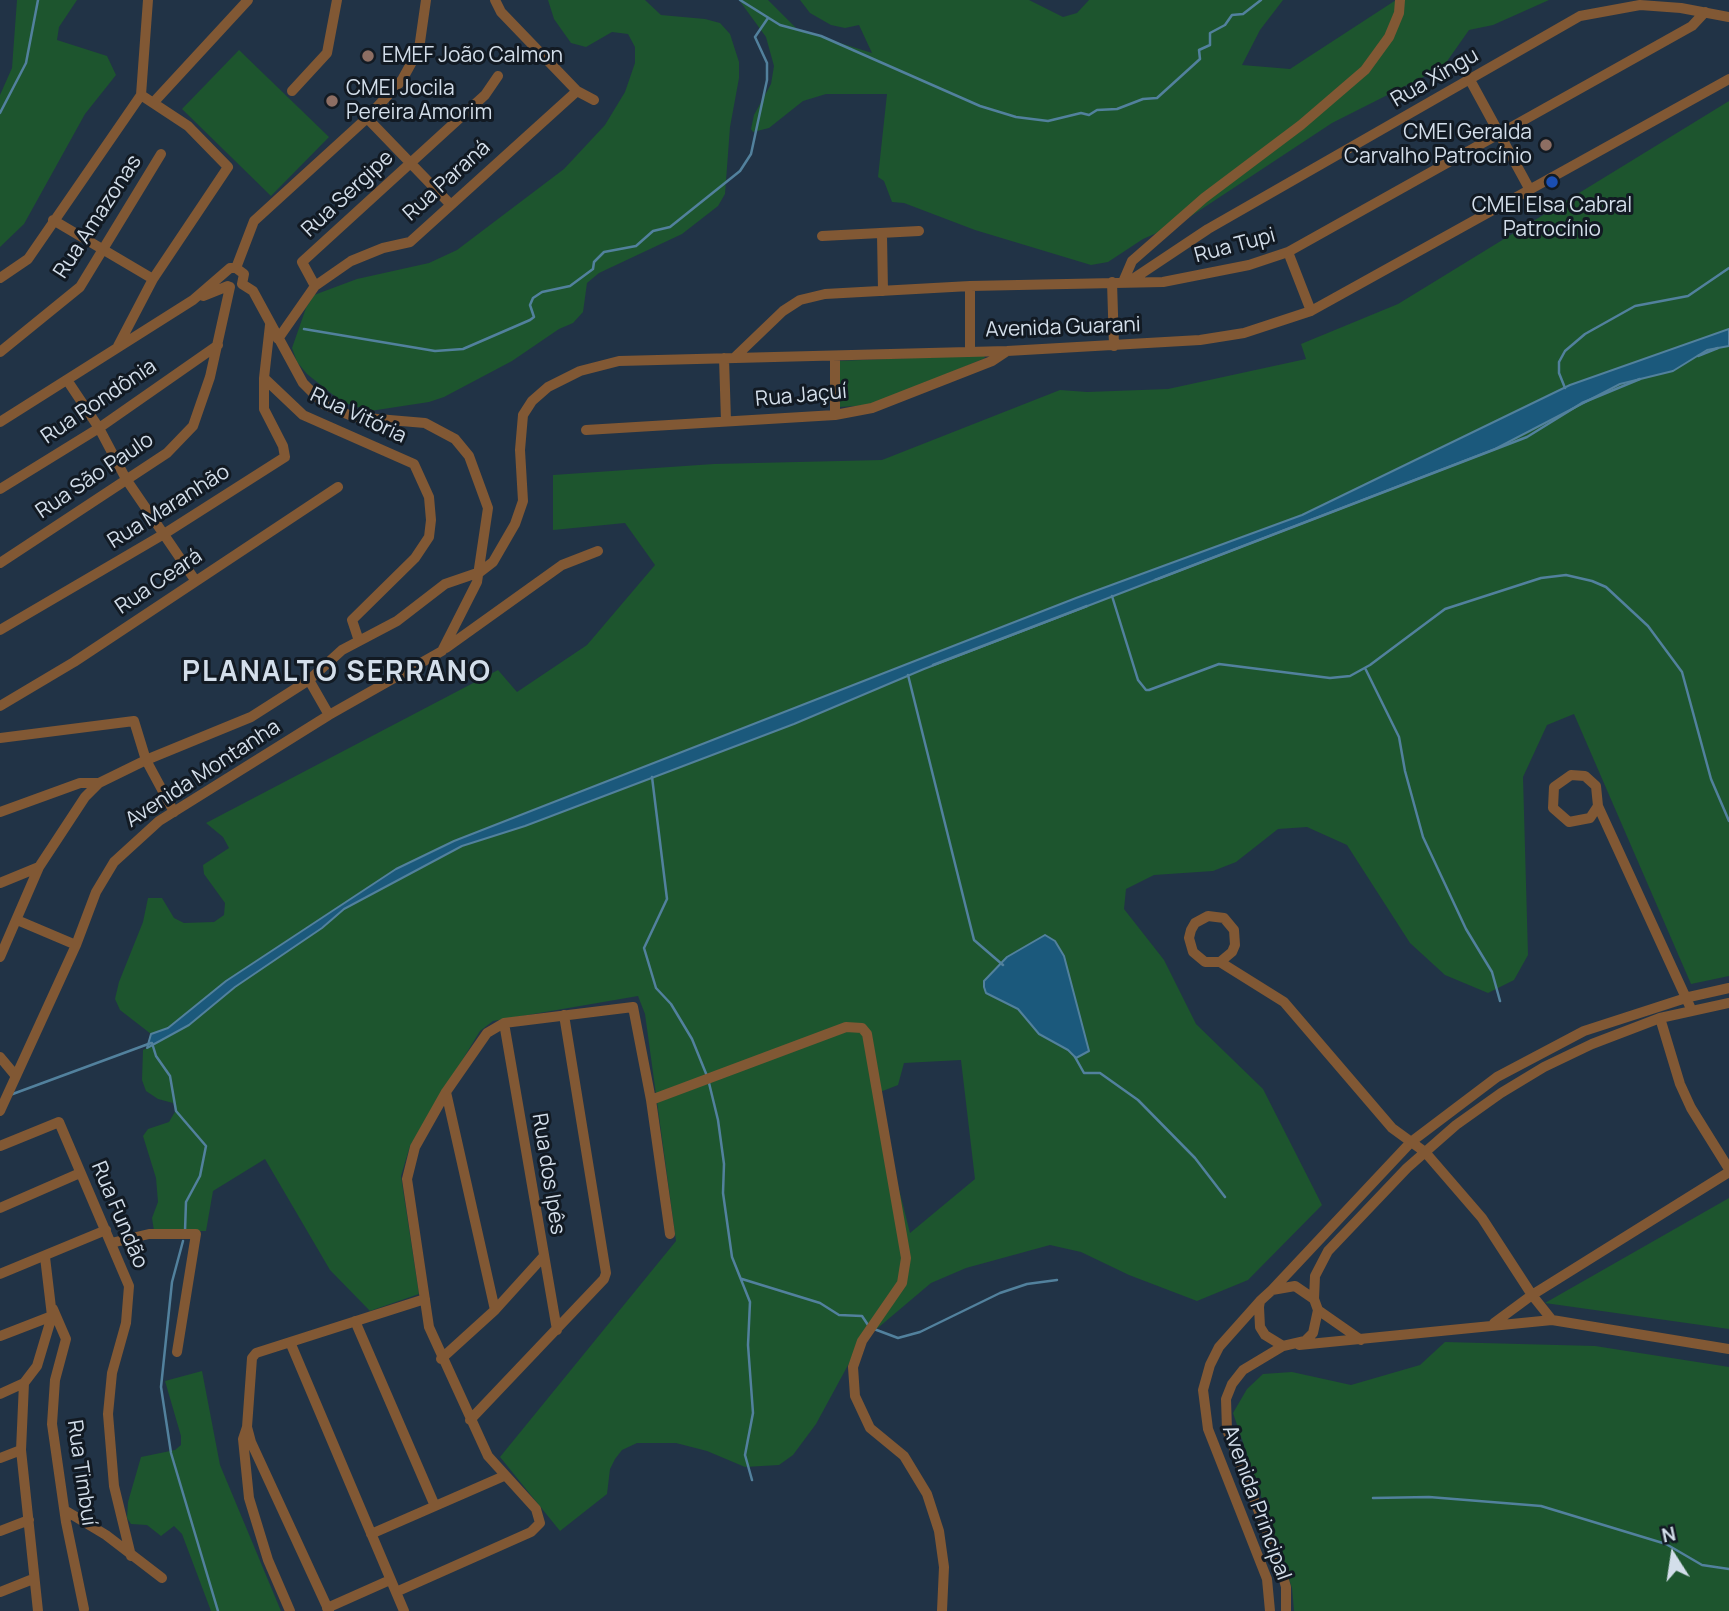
<!DOCTYPE html>
<meta charset="utf-8">
<style>
body{margin:0}
#map{position:relative;width:1729px;height:1611px;overflow:hidden;background:#213346;font-family:Manrope,sans-serif}
canvas{display:block}
.north{position:absolute;left:1638px;top:1520px;width:70px;height:70px;-webkit-text-stroke:5px #121a23;paint-order:stroke;rotate:348deg;font-size:19px;font-weight:700;line-height:28px;text-align:center;color:#d3deea}
.north::after{content:'';display:block;margin:auto;width:24px;height:32px;background:#d3deea;clip-path:polygon(50% 0,100% 100%,50% 72%,0 100%)}
</style>
<div id="map">
<canvas width="1729" height="1611"></canvas>
<div class="north">N</div>
</div>
<script>
const g = document.querySelector('canvas').getContext('2d');
g.lineJoin = 'round';
function fillPath(path, color) { g.fillStyle = color; g.fill(path, 'evenodd'); }
const poly = rows => new Path2D(rows.map(r => 'M' + r).join(''));
function strokePath(path, color, width, dash) { g.strokeStyle = color; g.lineWidth = width; g.lineCap = dash ? 'butt' : 'round'; g.setLineDash(dash || []); g.stroke(path); }
function label(font, color, halo, rows, align = 'center') {
  g.font = font + ' Manrope,sans-serif'; g.lineWidth = 6; g.setLineDash([]); g.textBaseline = 'middle'; g.strokeStyle = halo; g.fillStyle = color; for (const [text, x, y, turn = 0] of rows) {
    g.save(); g.translate(x, y); g.rotate((+turn || 0) * Math.PI / 180); g.textAlign = isNaN(turn) ? turn : align; if (halo) g.strokeText(text, 0, 0); g.fillText(text, 0, 0); g.restore();
  }
}
const green = poly([
 [17,0,77,0,59,27,57,40,107,56,116,75,85,114,24,224,0,247,0,95,12,68],
 [548,0,645,0,661,15,705,19,720,23,730,34,739,62,739,78,730,127,725,194,718,206,682,234,599,273,587,283,583,312,573,323,559,329,512,361,444,397,429,402,370,411,342,402,307,374,297,362,292,348,306,308,314,295,357,279,429,263,457,250,564,169,605,125,625,92,635,63,635,47,628,34,612,32,586,47,571,43,554,19],
 [739,0,768,0,798,30,872,53,859,25,845,28,831,25,810,13,800,0,1029,0,1063,17,1077,13,1089,0,1283,0,1260,30,1242,65,1290,69,1396,0,1549,0,1493,25,1469,30,1443,67,1332,123,1182,222,1143,239,1108,262,1091,265,975,230,904,203,892,202,884,181,878,177,887,94,826,94,803,101,769,128,753,132,751,129,754,115,771,84,774,66,766,37],
 [239,50,329,137,271,196,182,109],
 [1729,101,1729,329,1570,385,1302,515,454,841,396,869,226,981,168,1028,151,1034,120,1010,115,999,119,982,143,922,148,898,162,898,174,918,184,923,214,922,224,915,225,903,204,874,203,865,229,848,223,837,206,823,498,670,517,692,587,645,655,565,625,523,553,530,553,475,714,464,882,460,1060,390,1087,392,1168,389,1306,359,1301,344,1398,304],
 [1729,346,1729,976,1691,984,1574,714,1547,725,1523,777,1528,955,1514,980,1488,993,1445,975,1410,943,1347,845,1307,827,1278,829,1236,862,1213,871,1154,875,1126,889,1124,909,1164,960,1196,1024,1263,1089,1322,1205,1248,1280,1197,1301,1129,1275,1081,1252,1050,1245,966,1268,931,1283,860,1343,816,1424,793,1455,779,1465,745,1467,707,1451,676,1443,637,1443,622,1450,615,1459,610,1469,607,1494,560,1531,500,1457,676,1241,645,1014,638,996,493,1021,480,1031,410,1146,401,1176,419,1294,370,1311,330,1270,265,1159,213,1191,206,1231,154,1231,152,1218,158,1202,156,1178,143,1136,148,1129,169,1122,176,1110,173,1103,158,1099,146,1091,142,1080,143,1050,189,1025,235,987,322,928,344,909,462,846,525,826,794,724,924,669,1495,449,1621,384,1673,371,1707,350],
 [1018,1009,1089,1051,1075,1058,1069,1050,1039,1034],
 [961,1060,975,1179,910,1233,875,1094,898,1085,904,1063],
 [984,355,985,358,874,405,839,407,838,361],
 [1729,1198,1729,1329,1545,1303],
 [1445,1342,1595,1346,1729,1367,1729,1611,1294,1611,1292,1588,1233,1413,1247,1389,1263,1374,1292,1372,1351,1385,1420,1365],
 [202,1371,220,1465,281,1611,211,1611,182,1534,174,1526,161,1536,147,1525,131,1524,127,1518,128,1502,141,1457,175,1450,181,1445,181,1436,165,1381]
]);
const water = poly([
 [1729,329,1729,346,1707,350,1673,371,1620,384,1495,449,924,669,794,724,525,826,462,846,344,909,322,928,235,987,189,1025,147,1048,151,1034,168,1028,226,981,396,869,454,841,1076,598,1302,515,1570,385,1729,329],
 [1045,935,1055,941,1064,956,1089,1051,1076,1058,1068,1050,1039,1034,1018,1009,986,993,984,987,984,981,1007,957,1045,935]
]);
const stream = poly([
 [740,0,780,25,821,36,980,106,1016,117,1048,121,1081,113,1089,115,1097,110,1117,109,1143,99,1157,98,1200,59,1199,50,1210,45,1210,33,1225,25,1232,15,1243,14,1261,0],
 [0,113,26,63,38,0],
 [304,329,435,351,463,349,530,320,534,317,530,305,533,298,542,292,570,286,593,269,594,262,604,252,636,246,653,231,670,227,740,171,751,154,767,80,767,63,755,37,768,18],
 [1698,356,1718,348],
 [1565,388,1559,373,1559,362,1565,351,1585,334,1635,306,1688,296,1729,268],
 [1155,580,1527,437,1582,403,1640,379],
 [1112,596,1138,680,1146,690,1149,690,1219,664,1330,678,1350,676,1370,665,1445,609,1541,578,1566,575,1592,581,1606,587,1648,626,1682,672,1711,779,1729,821],
 [933,665,1087,606],
 [1365,668,1399,737,1405,771,1423,837,1466,929,1492,972,1500,1001],
 [908,675,974,940,1003,965],
 [652,777,667,899,644,948,656,988,671,1004,692,1039,707,1076],
 [152,1043,156,1056,170,1076,176,1111,206,1146,200,1176,186,1202,185,1231],
 [1075,1057,1084,1073,1100,1073,1138,1100,1195,1158,1225,1197],
 [709,1083,718,1120,724,1164,723,1193,732,1257,750,1302,748,1345,753,1413,745,1455,752,1480],
 [10,1095,151,1043],
 [183,1241,172,1282,161,1387,171,1453,218,1611],
 [742,1279,820,1303,839,1315,862,1316,868,1325],
 [874,1329,898,1338,920,1332,1000,1293,1027,1284,1057,1280],
 [1373,1498,1429,1497,1541,1506,1666,1544,1702,1565,1729,1569]
]);
const minor = poly([
 [495,0,501,12,577,91,594,100],
 [1470,80,1530,190],
 [292,91,327,53,337,0],
 [153,103,248,0],
 [367,118,451,205],
 [53,220,153,279],
 [882,235,883,291],
 [822,236,919,231],
 [1288,252,1311,311],
 [236,268,254,221,367,118,402,80,419,49,426,0],
 [236,268,244,274,242,284],
 [0,278,28,259,141,95,148,0],
 [1130,281,1208,229,1580,16,1640,5,1681,8,1729,17],
 [1112,282,1114,346],
 [1123,282,1132,261,1204,198,1301,125,1365,70,1389,37,1399,13,1400,0],
 [315,286,302,262,485,95,498,76],
 [970,286,970,351],
 [203,296,228,286],
 [270,325,264,378,303,415,414,464,429,497,431,520,429,537,415,558,352,620,359,641],
 [278,339,315,286,351,261,383,248,410,242,577,91],
 [118,346,153,279,228,167,188,126,141,95],
 [0,352,80,287,161,154],
 [724,358,726,421],
 [734,358,783,311,800,300,825,294,970,286,1163,282,1249,265,1288,252,1692,26,1705,12],
 [67,380,99,428,126,479,195,580],
 [835,415,835,358],
 [0,422,193,300,230,268,236,268],
 [586,430,835,415,872,408,992,361,1007,351],
 [0,489,99,428,218,345],
 [0,563,167,453,193,426,210,377,230,287],
 [0,630,164,534,285,457,283,446,264,409,264,378],
 [446,648,562,565,598,551],
 [309,680,329,715],
 [0,706,74,662,338,487],
 [0,738,134,721,146,760,174,812],
 [1598,806,1590,818,1569,822,1553,808,1554,787,1571,775,1585,776,1596,786,1598,806,1692,1011],
 [0,812,80,783,99,783],
 [0,883,39,867],
 [17,920,76,945],
 [0,957,39,867,85,797,99,783,146,760,251,717,309,680,342,650,397,621,445,584,480,572,493,562,515,524,523,501,520,450,523,415,532,401,548,387,580,371,619,361,1007,351,1200,340,1244,333,1311,311,1729,79],
 [1220,962,1232,952,1235,945,1234,930,1224,918,1208,916,1195,923,1191,930,1189,938,1193,952,1205,962,1220,962,1284,1002,1392,1128,1425,1152,1482,1218,1532,1295,1552,1320],
 [1660,1018,1680,1084,1691,1108,1729,1169],
 [504,1023,557,1330],
 [0,1057,15,1075],
 [446,1092,495,1310],
 [651,1100,846,1027,862,1028,867,1034,906,1258,902,1283,862,1341,853,1367,855,1396,870,1428,904,1456,927,1494,939,1531,944,1567,942,1611],
 [0,1111,76,945,96,892,114,862,159,821,329,715,442,651,477,582,488,508,469,456,455,439,425,423,354,417,325,405,303,383,253,291,242,284],
 [0,1146,59,1122,129,1286,126,1323,112,1373,108,1414,114,1486,131,1556],
 [0,1208,80,1173],
 [111,1243,149,1234,196,1234,177,1352],
 [0,1274,106,1230],
 [1272,1290,1411,1142,1497,1077,1584,1031,1689,997,1729,988],
 [1314,1299,1315,1276,1328,1251,1407,1168,1456,1125,1501,1093,1544,1067,1592,1044,1660,1018,1729,1003],
 [1260,1301,1219,1347,1210,1365,1203,1390,1208,1429,1267,1579,1270,1611],
 [53,1309,66,1339,55,1380,52,1424,66,1522,84,1609],
 [1318,1310,1361,1340],
 [355,1321,435,1506],
 [1494,1323,1532,1295,1729,1172],
 [0,1336,52,1316],
 [290,1342,404,1611],
 [1299,1345,1552,1320,1729,1349],
 [1283,1346,1265,1335,1260,1327,1259,1307,1260,1301,1272,1290,1295,1286,1314,1299,1318,1310,1313,1333,1305,1341,1283,1346,1243,1370,1232,1384,1226,1399,1227,1430,1280,1566,1286,1587,1286,1611],
 [441,1359,495,1310,543,1257],
 [0,1394,24,1383],
 [470,1420,604,1279,606,1273,564,1015],
 [247,1427,243,1439,249,1498,268,1560,290,1611],
 [0,1458,21,1450],
 [66,1511,106,1535,162,1578],
 [0,1531,29,1520],
 [371,1534,504,1476],
 [0,1592,33,1579],
 [396,1592,531,1532,540,1523,536,1509,488,1456,429,1327,407,1179,415,1147,446,1092,487,1033,504,1023,633,1007,651,1100,670,1234],
 [327,1608,390,1580],
 [38,1611,21,1450,24,1383,37,1366,52,1316,45,1257],
 [329,1611,251,1442,247,1427,252,1358,256,1353,425,1299]
]);
const markers = [
 [368,56,7,"#8d6e63"],
 [332,101,7,"#8d6e63"],
 [1546,145,7,"#8d6e63"],
 [1552,182,7,"#1a4fb4"]
];
const poiNames = [
 ["EMEF João Calmon",382,56],
 ["CMEI Jocila",346,89],
 ["Pereira Amorim",346,113],
 ["CMEI Geralda",1532,133,"right"],
 ["Carvalho Patrocínio",1532,157,"right"],
 ["CMEI Elsa Cabral",1552,206,"center"],
 ["Patrocínio",1552,230,"center"]
];
const streetNames = [
 ["Rua Xingu",1435,78,-30],
 ["Rua Paraná",447,181,-42],
 ["Rua Sergipe",348,194,-43],
 ["Rua Amazonas",98,217,-57],
 ["Rua Tupi",1235,246,-15],
 ["Avenida Guarani",1063,328,-2],
 ["Rua Jaçuí",801,396,-5],
 ["Rua Rondônia",99,402,-34],
 ["Rua Vitória",358,416,25],
 ["Rua São Paulo",95,476,-34],
 ["Rua Maranhão",169,507,-32],
 ["Rua Ceará",159,582,-34],
 ["Avenida Montanha",203,774,-33],
 ["Rua dos Ipês",548,1174,81],
 ["Rua Fundão",119,1215,67],
 ["Rua Timbuí",81,1473,82],
 ["Avenida Principal",1256,1503,70]
];
const districtNames = [
 ["PLANALTO SERRANO",337,673]
];
fillPath(green, '#1d552e');
fillPath(water, '#1b597c');
strokePath(water, '#52819d', 2);
strokePath(stream, '#52819d', 2.5);
strokePath(minor, '#815834', 10);
for (const [x, y, r, color] of markers) { const dot = new Path2D(); dot.arc(x, y, r, 0, 2 * Math.PI); g.fillStyle = color; g.fill(dot); strokePath(dot, '#121a23', 2.5); }
label('21px', '#d3deea', '#121a23', poiNames, 'left');
label('21px', '#d3deea', '#121a23', streetNames);
g.letterSpacing = '2px';
label('bold 28px', '#d3deea', '#121a23', districtNames);
g.letterSpacing = '0px';
</script>
